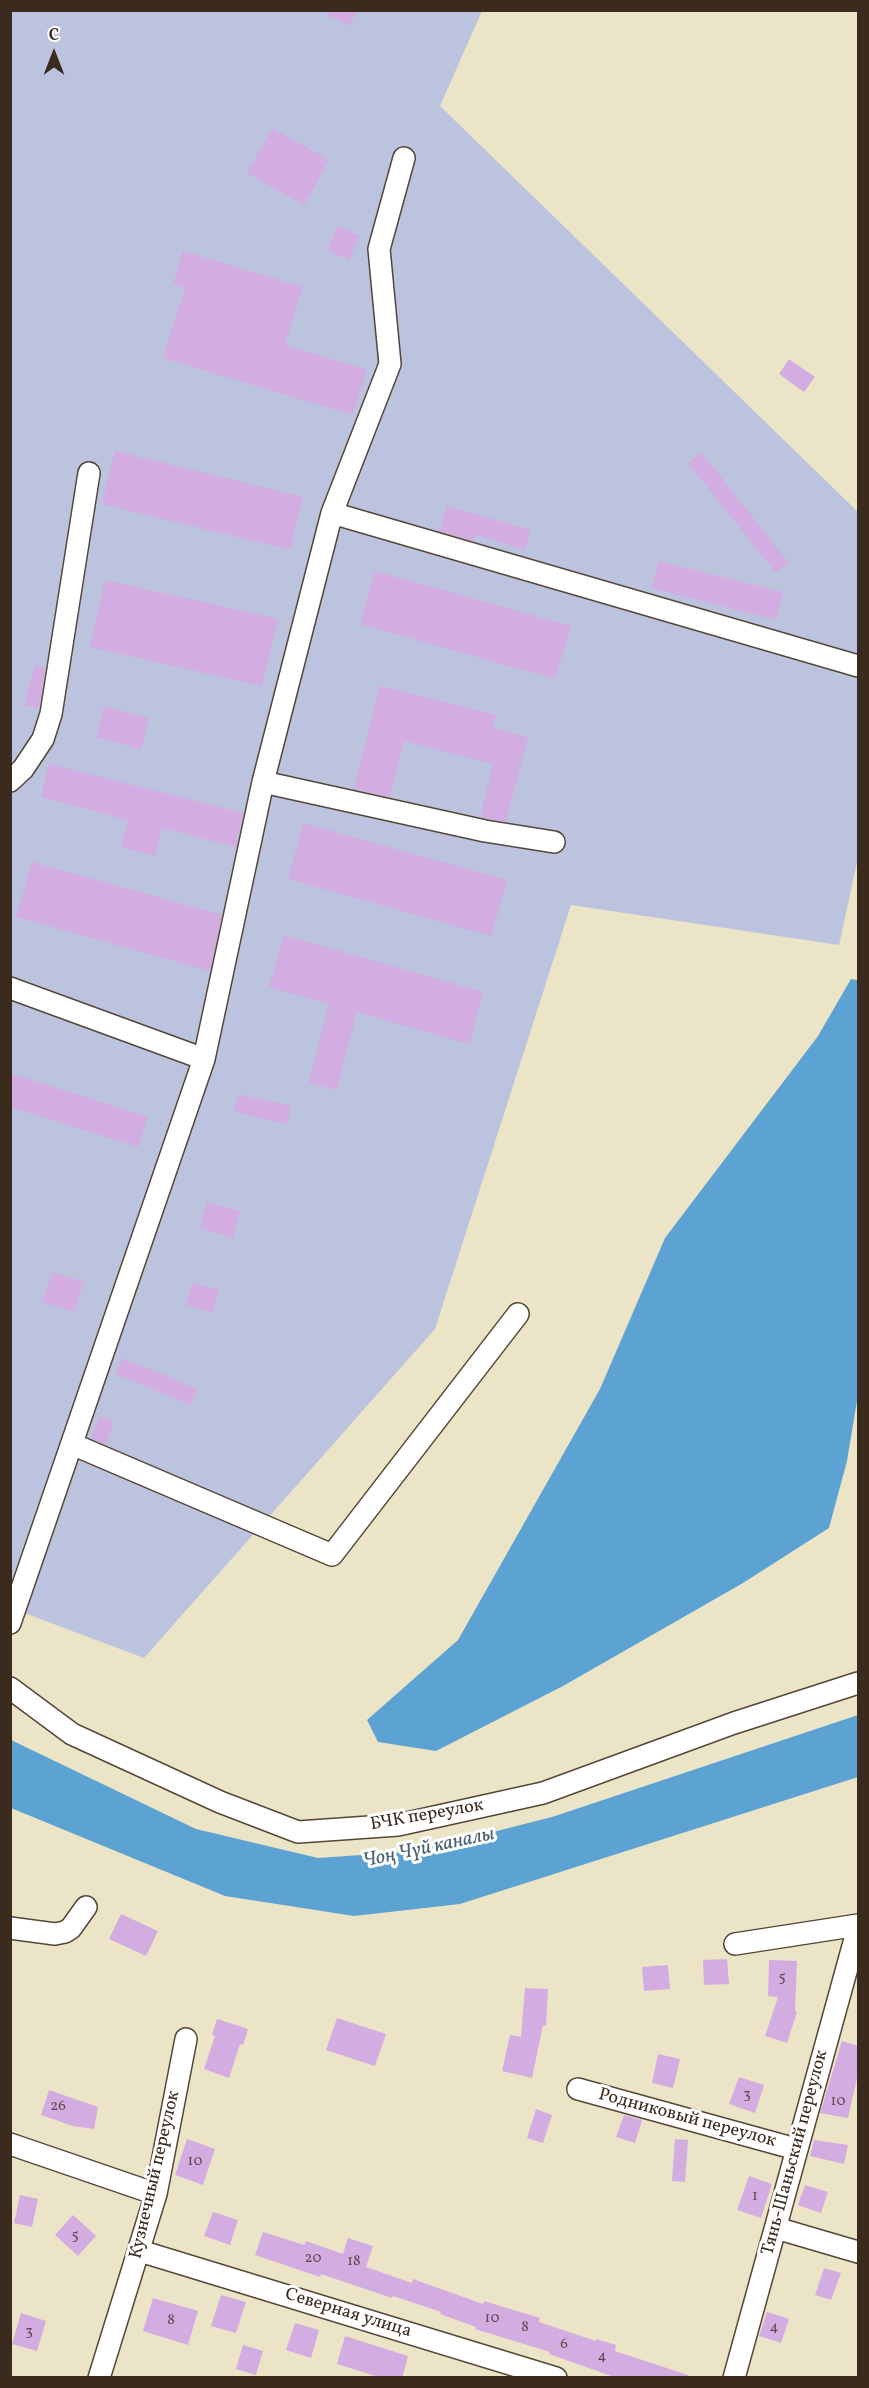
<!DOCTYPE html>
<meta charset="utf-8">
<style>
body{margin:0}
#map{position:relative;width:869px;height:2388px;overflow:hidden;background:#ece4c6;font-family:Vollkorn,serif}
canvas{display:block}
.frame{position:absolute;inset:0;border:12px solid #3b2a1e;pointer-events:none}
.north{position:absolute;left:24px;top:24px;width:60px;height:60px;-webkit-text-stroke:4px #fff;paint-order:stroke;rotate:0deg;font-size:16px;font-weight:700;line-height:24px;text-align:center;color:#3b2a1e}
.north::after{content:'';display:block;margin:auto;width:21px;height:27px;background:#3b2a1e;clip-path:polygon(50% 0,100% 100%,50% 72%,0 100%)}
</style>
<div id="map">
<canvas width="869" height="2388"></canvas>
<div class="frame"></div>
<div class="north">С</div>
</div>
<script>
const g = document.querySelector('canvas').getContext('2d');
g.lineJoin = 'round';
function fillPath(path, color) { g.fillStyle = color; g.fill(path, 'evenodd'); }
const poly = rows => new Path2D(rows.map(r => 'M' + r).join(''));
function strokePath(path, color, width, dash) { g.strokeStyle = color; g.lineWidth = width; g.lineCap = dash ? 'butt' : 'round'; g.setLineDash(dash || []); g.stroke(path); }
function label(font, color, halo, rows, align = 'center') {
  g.font = font + ' Vollkorn,serif'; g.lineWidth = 6; g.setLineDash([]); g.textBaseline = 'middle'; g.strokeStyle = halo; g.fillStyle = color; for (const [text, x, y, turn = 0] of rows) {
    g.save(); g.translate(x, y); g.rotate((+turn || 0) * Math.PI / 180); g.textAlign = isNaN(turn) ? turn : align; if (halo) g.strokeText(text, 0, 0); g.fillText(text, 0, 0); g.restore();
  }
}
const industrial = poly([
 [10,11,482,11,440,106,858,512,858,858,839,945,571,905,435,1329,144,1658,11,1608]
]);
const water = poly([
 [851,979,858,980,858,1395,847,1461,829,1528,743,1583,563,1686,436,1751,378,1742,367,1720,458,1640,600,1389,665,1238,818,1036],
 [858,1715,858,1777,460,1904,354,1916,225,1896,11,1808,11,1740,196,1829,318,1858,418,1851,552,1817]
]);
const building = poly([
 [320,10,358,10,349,26],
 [272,128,329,160,304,205,247,173],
 [338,226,360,236,349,260,327,250],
 [183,251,303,287,285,345,367,370,353,415,163,358,185,288,173,284],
 [789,359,815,377,804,392,779,374],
 [115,451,303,497,290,550,102,504],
 [702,453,789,563,776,573,688,463],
 [447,506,531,530,524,550,475,534,473,541,439,531],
 [659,561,783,592,776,620,651,588],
 [375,571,571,626,555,679,360,624],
 [105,580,278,619,262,686,90,647],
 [35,665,45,668,39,709,24,705],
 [380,686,496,715,492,728,528,737,506,822,480,817,493,764,404,741,390,797,354,789],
 [104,706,149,718,141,749,96,737],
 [49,764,243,813,236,847,162,828,155,856,121,847,128,820,41,797],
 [303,823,507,880,491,936,288,879],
 [32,862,222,915,210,971,16,917],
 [284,935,483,992,469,1044,357,1012,337,1090,309,1083,329,1004,269,987],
 [10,1073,148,1117,138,1147,10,1107],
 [238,1094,291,1106,287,1124,234,1112],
 [207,1202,240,1211,233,1238,200,1228],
 [53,1272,84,1282,74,1312,42,1302],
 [192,1283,219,1290,213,1313,186,1305],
 [122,1358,198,1389,191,1405,115,1374],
 [100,1416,114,1422,105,1444,91,1438],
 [121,1914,158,1931,146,1956,109,1939],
 [727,1959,729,1984,704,1985,703,1960],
 [769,1960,797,1961,795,2011,797,2012,787,2043,765,2036,778,1997,768,1996],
 [668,1965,670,1989,644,1991,642,1967],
 [525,1988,548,1989,546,2026,543,2025,532,2078,502,2071,510,2035,521,2037],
 [337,2018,386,2034,375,2066,326,2050],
 [217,2019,248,2029,243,2045,240,2044,229,2078,204,2069,215,2036,212,2035],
 [842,2041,858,2046,858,2074,848,2118,820,2113],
 [658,2054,680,2059,673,2088,652,2083],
 [739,2077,764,2085,755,2113,729,2104],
 [49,2090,98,2107,94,2129,73,2126,41,2115],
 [536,2109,552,2115,543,2143,527,2138],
 [624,2115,642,2120,635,2143,616,2137],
 [187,2139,215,2149,203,2185,175,2175],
 [675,2139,688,2140,685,2182,672,2181],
 [814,2140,848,2145,844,2164,810,2156],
 [749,2176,772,2184,761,2218,737,2210],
 [805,2185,828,2192,821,2213,798,2205],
 [20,2195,38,2199,32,2227,14,2223],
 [213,2212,238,2220,230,2245,204,2236],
 [73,2215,96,2236,78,2256,55,2235],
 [263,2232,304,2245,306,2241,343,2254,348,2238,373,2246,366,2267,412,2283,413,2279,483,2304,484,2301,540,2318,539,2322,596,2341,596,2339,616,2345,615,2351,688,2375,688,2378,617,2378,549,2354,550,2352,475,2329,476,2327,440,2314,441,2312,393,2296,392,2298,321,2274,320,2277,296,2269,255,2255],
 [824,2268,841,2273,831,2300,815,2295],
 [221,2295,246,2302,236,2333,211,2326],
 [153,2298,198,2311,188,2345,143,2331],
 [767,2312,789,2319,781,2343,759,2336],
 [21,2313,46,2321,37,2351,12,2344],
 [295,2323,319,2330,311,2358,286,2350],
 [345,2336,408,2356,402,2378,382,2378,337,2364],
 [243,2345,263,2351,256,2375,236,2369]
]);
const minor = poly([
 [332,513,858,666],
 [10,781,23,769,43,739,51,714,89,473],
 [263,782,485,831,554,842],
 [10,988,204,1059],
 [72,1444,332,1555,518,1314],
 [10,1623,204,1059,263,782,332,513,390,364,379,249,404,158],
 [10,1688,72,1734,220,1802,298,1832,398,1825,543,1793,734,1723,858,1683],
 [10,1928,55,1934,65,1932,71,1928,86,1907],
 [735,1944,858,1925],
 [578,2089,796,2149],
 [10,2144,156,2194],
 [776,2228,858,2252],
 [140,2251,556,2378],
 [99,2378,156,2194,186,2039],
 [734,2378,858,1928]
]);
const numberNames = [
 ["5",782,1978],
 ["3",747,2095],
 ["10",838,2102],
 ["26",58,2107],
 ["10",195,2162],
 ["1",755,2197],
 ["5",75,2236],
 ["20",313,2259],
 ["18",354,2262],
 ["10",492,2319],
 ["8",171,2321],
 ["8",525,2328],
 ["4",774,2328],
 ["3",29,2332],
 ["6",564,2345],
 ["4",602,2357]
];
const streetNames = [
 ["БЧК переулок",427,1816,-10],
 ["Родниковый переулок",687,2119,15],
 ["Тянь-Шаньский переулок",796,2153,-75],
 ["Кузнечный переулок",156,2175,-77],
 ["Северная улица",348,2314,17]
];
const waterNames = [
 ["Чоң Чүй каналы",429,1849,-12]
];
fillPath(industrial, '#bcc3de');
fillPath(water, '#5ca3d3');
fillPath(building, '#d3ace2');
strokePath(minor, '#564637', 24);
strokePath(minor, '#fff', 21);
label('15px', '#614a4f', null, numberNames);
label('18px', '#3b2a1e', '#fff', streetNames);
label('italic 20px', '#4a606f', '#fff', waterNames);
</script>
